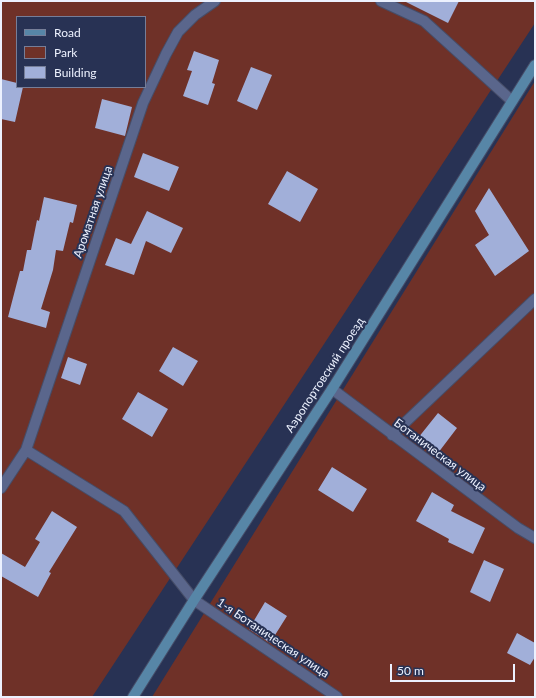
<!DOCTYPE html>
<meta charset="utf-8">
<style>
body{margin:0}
#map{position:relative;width:536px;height:698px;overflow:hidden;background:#283254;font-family:Lato,sans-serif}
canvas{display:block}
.frame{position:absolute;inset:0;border:2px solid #ecf1fe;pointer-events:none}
.legend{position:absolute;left:16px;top:16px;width:130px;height:72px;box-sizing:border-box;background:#283254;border:1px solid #767e98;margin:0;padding:5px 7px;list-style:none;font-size:12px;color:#ecf1fe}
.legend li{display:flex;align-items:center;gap:8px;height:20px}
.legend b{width:20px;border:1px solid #767e98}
.scale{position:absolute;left:390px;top:664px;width:125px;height:18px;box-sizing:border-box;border:2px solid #ecf1fe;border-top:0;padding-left:5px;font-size:12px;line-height:14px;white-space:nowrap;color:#ecf1fe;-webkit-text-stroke:3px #283254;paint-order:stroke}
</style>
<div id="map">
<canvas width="536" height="698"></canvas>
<div class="frame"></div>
<ul class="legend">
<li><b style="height:5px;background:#5786a7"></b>Road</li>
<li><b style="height:11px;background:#6f3128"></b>Park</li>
<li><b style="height:11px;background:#a1afd9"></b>Building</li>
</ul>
<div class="scale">50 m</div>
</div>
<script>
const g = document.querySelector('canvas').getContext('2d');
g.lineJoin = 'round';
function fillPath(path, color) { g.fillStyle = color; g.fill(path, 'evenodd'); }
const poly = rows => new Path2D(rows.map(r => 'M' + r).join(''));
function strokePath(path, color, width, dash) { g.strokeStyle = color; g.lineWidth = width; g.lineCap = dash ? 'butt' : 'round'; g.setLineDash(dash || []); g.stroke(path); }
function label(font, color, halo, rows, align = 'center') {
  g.font = font + ' Lato,sans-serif'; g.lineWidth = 4; g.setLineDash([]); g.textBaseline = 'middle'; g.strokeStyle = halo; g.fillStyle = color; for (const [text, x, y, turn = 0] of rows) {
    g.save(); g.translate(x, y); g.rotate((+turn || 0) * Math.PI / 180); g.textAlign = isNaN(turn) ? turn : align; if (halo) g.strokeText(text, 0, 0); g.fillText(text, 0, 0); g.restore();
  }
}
const green = poly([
 [1,1,535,1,535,23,92,697,1,697],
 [17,17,145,17,145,87,17,87],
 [535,81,535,697,152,697]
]);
const building = poly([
 [404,1,459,1,448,23],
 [194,51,219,60,212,83,215,84,208,105,183,96,192,71,187,70],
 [251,67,272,75,257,110,237,101],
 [1,79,17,83,17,87,23,87,15,122,1,119],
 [102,99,132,107,125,136,95,128],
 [143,153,179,167,169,191,134,177],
 [287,171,318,189,300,222,268,204],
 [489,188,529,251,495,276,475,245,489,235,475,211],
 [44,197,77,205,73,223,70,222,63,251,56,250,53,270,41,309,50,312,46,328,8,317,20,271,23,271,27,250,31,250,37,220,39,221],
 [147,211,183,228,171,253,146,241,134,275,105,265,116,238,131,244],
 [173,347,198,361,183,386,159,371],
 [68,357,87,364,80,385,61,378],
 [138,392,168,409,152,437,122,419],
 [438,413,457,428,438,453,418,438],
 [332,467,367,489,353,512,318,490],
 [432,492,454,505,451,511,485,528,473,554,448,542,449,539,416,521],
 [52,511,77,527,49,572,51,573,38,597,1,576,1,553,25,567,40,542,35,539],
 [484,560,504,569,490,602,470,592],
 [265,602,287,616,270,643,249,629],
 [517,633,535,643,535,657,530,665,507,653]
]);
const street = poly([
 [381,1,424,21,512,101],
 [332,389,518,528,535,538],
 [392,435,535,299],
 [26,450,143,103,166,54,178,32,195,15,215,1],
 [1,488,26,450,124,511,194,600,337,697]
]);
const secondary = poly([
 [133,697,194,600,332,389,535,65]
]);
const streetNames = [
 ["Ароматная улица",93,212,-71],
 ["Аэропортовский проезд",325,375,-57],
 ["Ботаническая улица",440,455,37],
 ["1-я Ботаническая улица",273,638,34]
];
fillPath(green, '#6f3128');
fillPath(building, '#a1afd9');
strokePath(street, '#464d68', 12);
strokePath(secondary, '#464d68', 12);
strokePath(street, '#5a668c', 10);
strokePath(secondary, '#5786a7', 10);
label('12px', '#ecf1fe', '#283254', streetNames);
</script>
